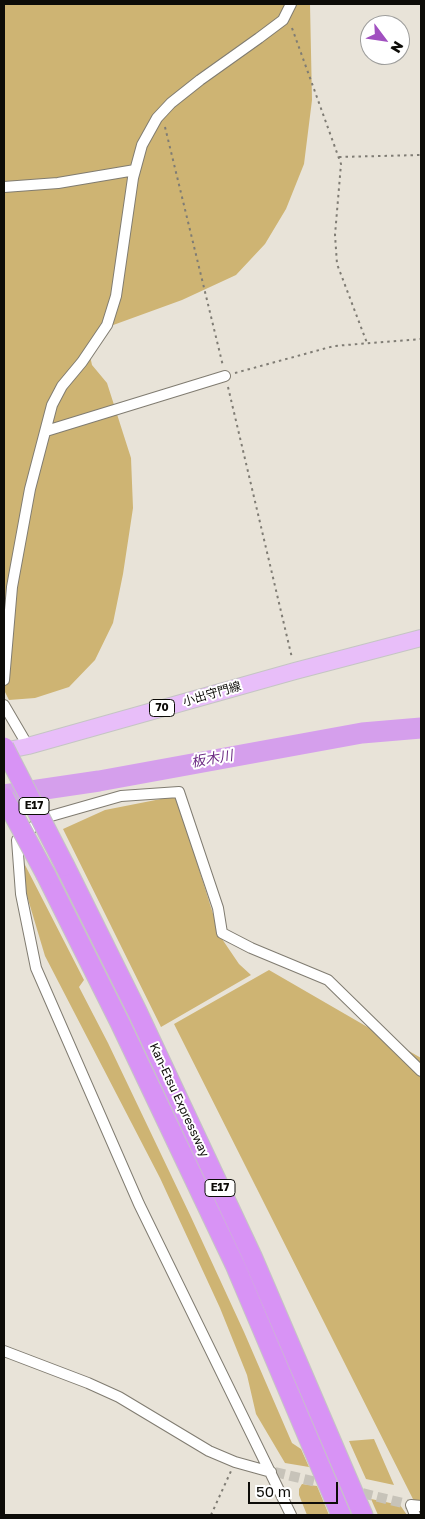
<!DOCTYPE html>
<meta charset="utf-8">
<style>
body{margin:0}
#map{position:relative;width:425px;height:1519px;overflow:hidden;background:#e8e3d8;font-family:"Golos Text",sans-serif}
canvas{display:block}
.frame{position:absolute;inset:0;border:5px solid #0d0c08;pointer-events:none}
.north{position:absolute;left:360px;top:15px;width:50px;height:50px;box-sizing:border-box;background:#fff;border:1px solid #9e9e9c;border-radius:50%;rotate:121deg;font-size:14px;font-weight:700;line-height:20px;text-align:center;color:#0d0c08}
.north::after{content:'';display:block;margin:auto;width:18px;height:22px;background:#a150c0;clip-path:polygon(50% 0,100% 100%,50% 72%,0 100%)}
.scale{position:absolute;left:248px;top:1482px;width:90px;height:22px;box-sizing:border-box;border:2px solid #0d0c08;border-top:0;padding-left:6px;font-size:15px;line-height:18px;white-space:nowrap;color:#0d0c08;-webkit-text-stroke:4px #fff;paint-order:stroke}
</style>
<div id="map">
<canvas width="425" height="1519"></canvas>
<div class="frame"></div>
<div class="north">N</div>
<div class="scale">50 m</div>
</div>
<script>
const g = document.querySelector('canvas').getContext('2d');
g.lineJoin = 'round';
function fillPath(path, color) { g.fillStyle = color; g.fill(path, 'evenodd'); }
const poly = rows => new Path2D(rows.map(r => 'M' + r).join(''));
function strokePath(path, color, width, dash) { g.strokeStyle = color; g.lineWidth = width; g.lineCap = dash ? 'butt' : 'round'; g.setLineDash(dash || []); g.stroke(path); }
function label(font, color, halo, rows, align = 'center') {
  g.font = font + ' "Golos Text","Noto Sans JP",sans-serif'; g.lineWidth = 4; g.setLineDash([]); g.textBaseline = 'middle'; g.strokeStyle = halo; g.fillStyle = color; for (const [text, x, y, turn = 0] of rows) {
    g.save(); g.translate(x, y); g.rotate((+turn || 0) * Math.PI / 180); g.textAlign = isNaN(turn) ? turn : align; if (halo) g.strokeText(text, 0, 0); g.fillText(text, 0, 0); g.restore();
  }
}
const green = poly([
 [4,4,310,4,312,100,304,164,286,209,265,244,236,275,182,300,105,328,89,351,92,365,107,383,131,458,133,508,123,574,113,623,95,660,69,687,35,698,9,700,4,690],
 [176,796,220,936,239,964,251,975,161,1027,63,829,105,810],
 [24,863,84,980,79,987,108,1043,191,1217,244,1332,292,1443,301,1449,309,1467,285,1463,256,1414,247,1375,220,1308,160,1178,45,956,22,879,22,868],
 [269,970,421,1058,421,1515,174,1024],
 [374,1439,394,1485,366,1479,349,1441],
 [302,1484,317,1486,329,1515,307,1515,299,1495,299,1489],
 [371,1499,400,1505,407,1515,378,1515]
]);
const river = poly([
 [4,795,99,781,362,733,421,728]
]);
const minorTunnel = poly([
 [275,1472,411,1505]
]);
const path = poly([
 [292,28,341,164,335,235,337,264,367,343],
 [165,127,223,366],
 [339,157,421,155],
 [235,373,334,346,421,339],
 [228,387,292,658],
 [211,1515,231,1471]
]);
const minor = poly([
 [4,187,58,183,135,170],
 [46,431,225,376],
 [4,680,12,587,30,489,52,405,62,386,82,362,107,325,116,296,133,178,142,145,157,118,171,103,200,80,259,38,283,20,291,4],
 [4,705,28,746],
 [4,1351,88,1383,119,1397,209,1451,235,1462,271,1472],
 [291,1515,139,1204,36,968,21,894,17,840,44,818,121,796,179,792,218,908,222,933,251,948,328,980,421,1071],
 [415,1515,411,1505,421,1506]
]);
const primary = poly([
 [4,751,28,746,295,671,421,638]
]);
const motorway = poly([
 [65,866,137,1011,252,1256,363,1515],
 [46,875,120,1023,235,1265,341,1515]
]);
const motorwayBridge = poly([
 [4,747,65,866],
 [4,797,46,875]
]);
const shields = [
 [162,708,25],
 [34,806,30],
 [220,1188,30]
];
const shieldNames = [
 ["70",162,708],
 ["E17",34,806],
 ["E17",220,1188]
];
const streetNames = [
 ["小出守門線",212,694,-16],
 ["Kan-Etsu Expressway",179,1100,65]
];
const waterNames = [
 ["板木川",212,759,-10]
];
fillPath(green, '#ceb473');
strokePath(river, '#d59fec', 21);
strokePath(minorTunnel, '#c7c3b9', 10, [10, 5]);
strokePath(minor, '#807c71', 12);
strokePath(primary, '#c5c5c4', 18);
strokePath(motorway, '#c5c5c4', 21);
strokePath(path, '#7f7c74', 2, [2.5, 4]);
strokePath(minor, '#fff', 10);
strokePath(primary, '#e8bef9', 16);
strokePath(motorway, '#d893f5', 19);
strokePath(motorwayBridge, '#c5c5c4', 21, []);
strokePath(motorwayBridge, '#d893f5', 19);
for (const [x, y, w] of shields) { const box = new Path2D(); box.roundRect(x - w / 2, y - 8.5, w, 17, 4); g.fillStyle = '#fff'; g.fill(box); strokePath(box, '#0d0c08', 1); }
label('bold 11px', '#0d0c08', null, shieldNames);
label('12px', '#0d0c08', '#fff', streetNames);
label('italic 14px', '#6c2b84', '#fff', waterNames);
</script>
